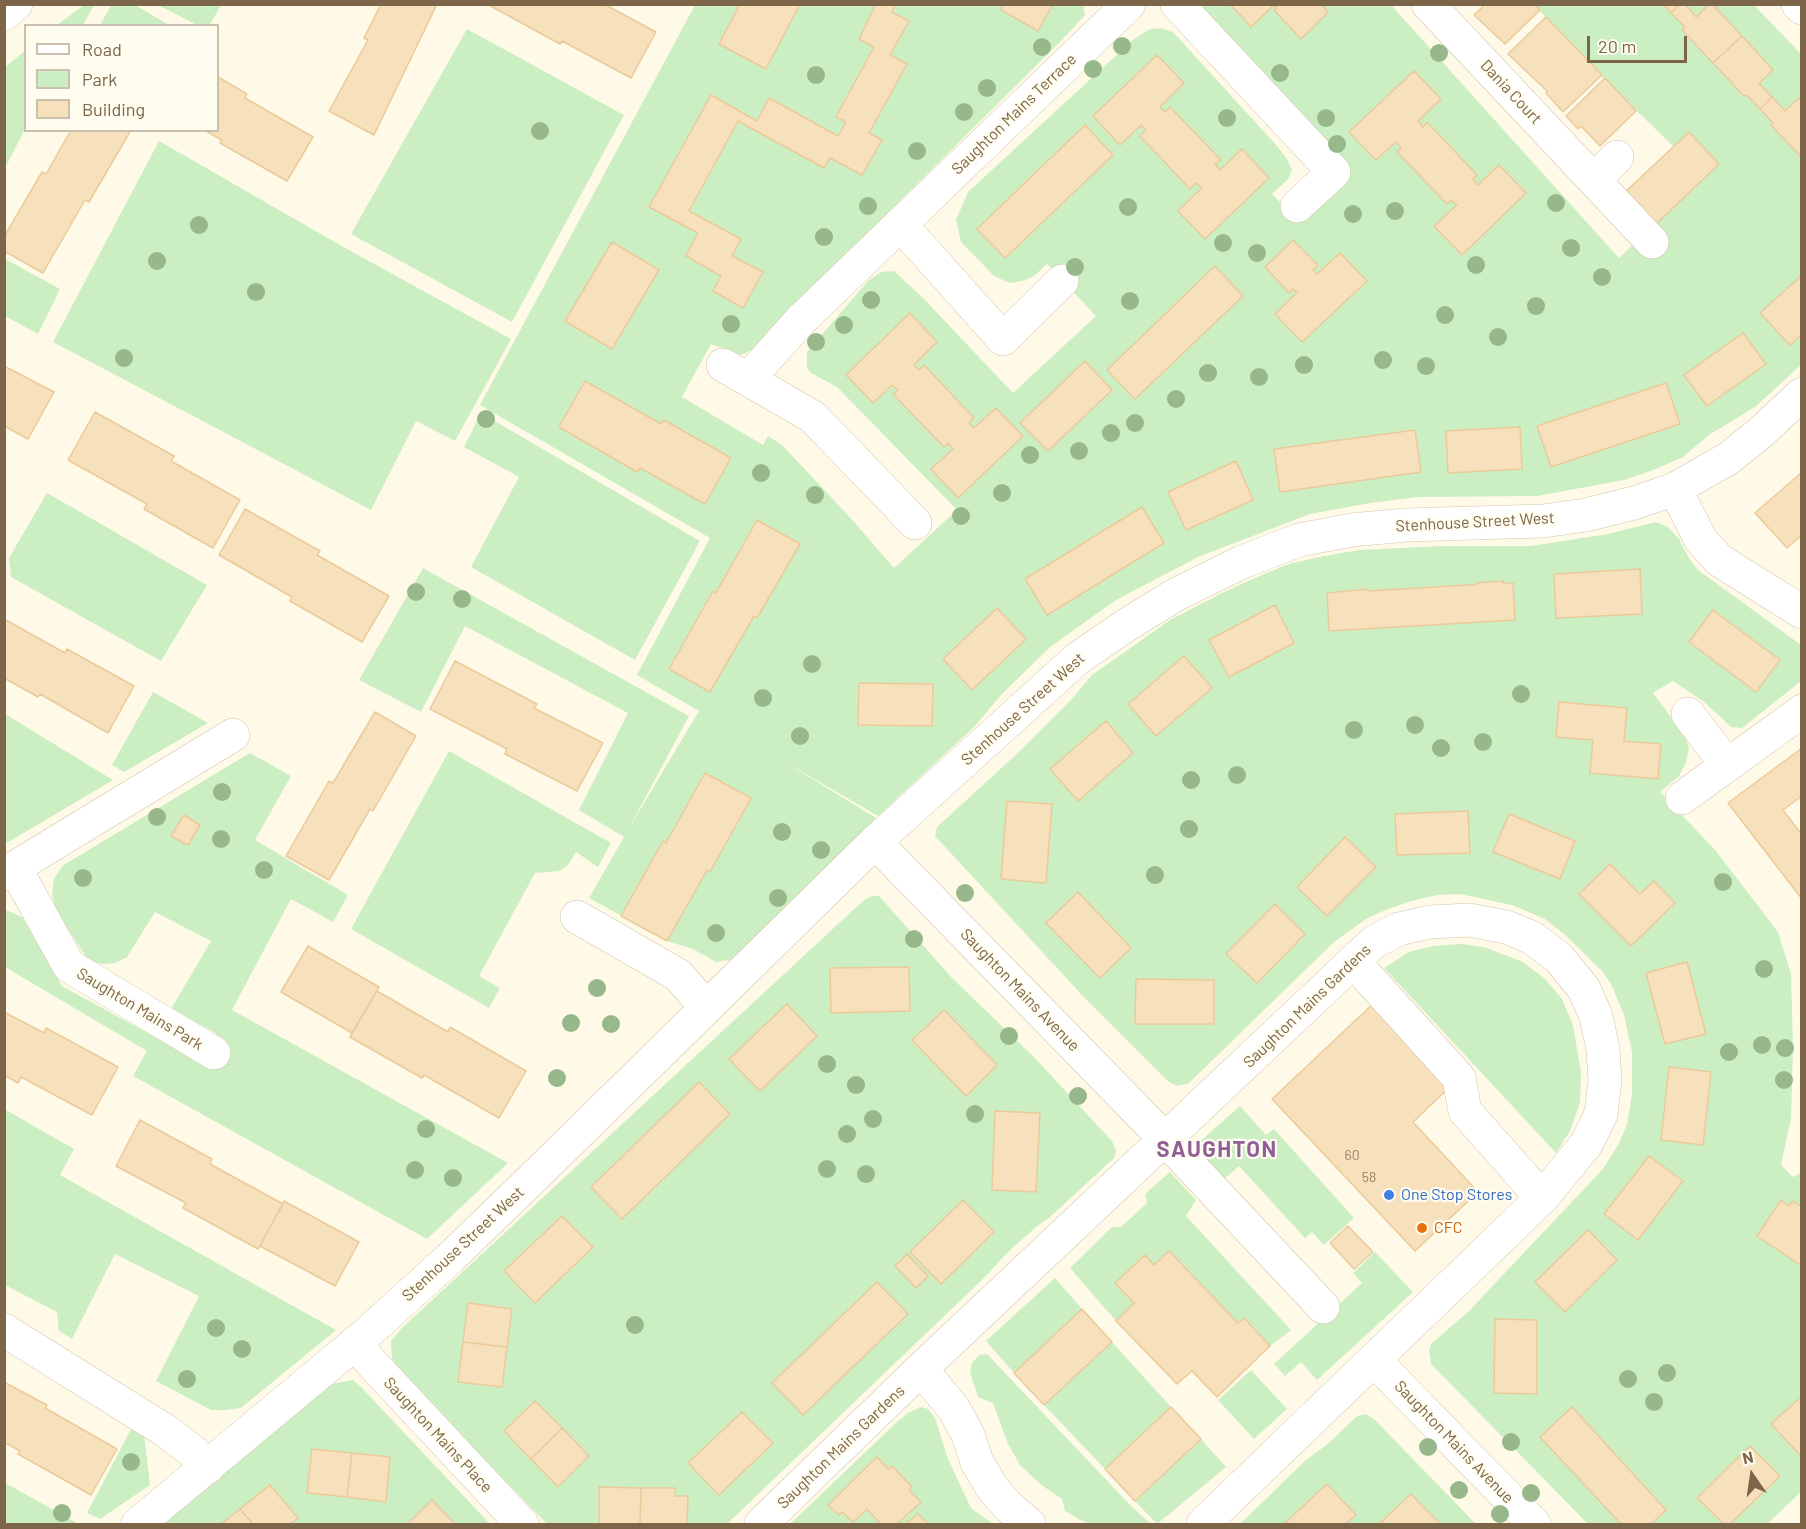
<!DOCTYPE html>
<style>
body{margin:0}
#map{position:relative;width:1806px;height:1529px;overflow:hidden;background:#fefae7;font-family:Barlow,sans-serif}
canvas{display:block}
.frame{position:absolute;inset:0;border:6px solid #7c6548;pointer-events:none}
.legend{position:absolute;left:24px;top:24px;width:195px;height:108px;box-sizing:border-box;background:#fffcf0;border:2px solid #cbc0ad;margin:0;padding:8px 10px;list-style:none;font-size:18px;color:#7c6548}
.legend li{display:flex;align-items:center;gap:12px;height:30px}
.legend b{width:30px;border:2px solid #cbc0ad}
.north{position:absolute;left:1722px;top:1445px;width:60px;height:60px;-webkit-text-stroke:4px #fffcf0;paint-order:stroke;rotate:347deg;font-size:16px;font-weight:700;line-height:24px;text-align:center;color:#7c6548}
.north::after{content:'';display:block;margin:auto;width:21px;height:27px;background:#7c6548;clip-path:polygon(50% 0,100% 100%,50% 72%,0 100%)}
.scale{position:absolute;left:1587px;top:36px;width:100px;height:27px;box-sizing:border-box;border:3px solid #7c6548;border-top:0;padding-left:8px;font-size:18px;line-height:21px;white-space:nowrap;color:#7c6548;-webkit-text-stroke:4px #fffcf0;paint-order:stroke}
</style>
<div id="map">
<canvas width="1806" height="1529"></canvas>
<div class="frame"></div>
<ul class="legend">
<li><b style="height:8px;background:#fff"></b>Road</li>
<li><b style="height:16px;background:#cceec3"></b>Park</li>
<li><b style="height:16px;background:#f7e0bc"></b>Building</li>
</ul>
<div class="north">N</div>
<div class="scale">20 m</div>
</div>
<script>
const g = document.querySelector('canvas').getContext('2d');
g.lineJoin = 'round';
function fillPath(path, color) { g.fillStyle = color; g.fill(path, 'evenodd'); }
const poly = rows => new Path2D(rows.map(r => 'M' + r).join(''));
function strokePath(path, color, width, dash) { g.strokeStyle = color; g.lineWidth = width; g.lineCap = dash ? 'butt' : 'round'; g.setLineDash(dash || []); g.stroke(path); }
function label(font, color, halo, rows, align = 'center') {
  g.font = font + ' Barlow,sans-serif'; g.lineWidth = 4.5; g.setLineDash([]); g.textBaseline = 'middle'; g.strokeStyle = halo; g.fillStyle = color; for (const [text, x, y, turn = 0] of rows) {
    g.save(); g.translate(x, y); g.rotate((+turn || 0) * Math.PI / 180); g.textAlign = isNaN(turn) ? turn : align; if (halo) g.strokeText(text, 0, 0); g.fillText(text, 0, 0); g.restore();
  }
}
const green = poly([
 [112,4,135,5,169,25,100,25],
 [84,5,94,5,83,25,57,25],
 [158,5,221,5,209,26,197,25],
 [695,5,1083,5,1085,15,1062,40,794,306,755,349,741,355,711,344,682,397,763,445,768,436,782,445,847,514,894,568,957,510,837,387,811,373,807,368,807,352,868,281,881,272,894,271,924,299,1013,393,1096,316,1047,264,1034,276,1022,281,1010,283,994,276,961,242,956,220,968,192,1134,39,1150,29,1161,28,1173,32,1277,146,1287,159,1292,170,1288,179,1272,194,1296,218,1350,167,1202,11,1199,5,1391,5,1619,258,1719,164,1689,133,1674,147,1604,79,1534,5,1754,5,1801,54,1801,365,1755,407,1709,435,1683,457,1656,469,1624,480,1537,496,1418,497,1370,503,1310,514,1198,557,1116,600,1050,647,1001,695,974,727,878,816,780,759,876,818,734,959,716,962,693,949,667,941,589,898,624,837,579,810,628,713,465,626,421,712,359,680,423,568,689,716,628,830,699,711,637,675,710,538,480,405],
 [467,29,624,115,512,322,351,234],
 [25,51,25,129,5,168,5,67],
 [159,141,347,249,511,339,455,441,416,421,371,510,53,342],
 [5,259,60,289,38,334,5,316],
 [481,413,700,541,635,660,471,567,519,477,464,447],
 [47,493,207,585,161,661,11,577,9,558],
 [1656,522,1668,527,1679,539,1689,558,1698,570,1801,645,1801,681,1742,728,1731,727,1704,702,1673,681,1653,693,1685,736,1689,748,1686,762,1679,776,1660,792,1716,851,1778,932,1791,974,1793,1045,1791,1118,1781,1165,1793,1177,1801,1173,1801,1492,1767,1524,1588,1524,1431,1364,1429,1350,1431,1344,1467,1313,1603,1169,1618,1145,1627,1125,1632,1094,1632,1052,1624,1015,1611,984,1603,972,1564,934,1545,919,1512,905,1460,894,1437,895,1411,901,1383,911,1366,919,1334,942,1188,1084,1177,1086,1169,1082,1082,995,935,836,937,827,1020,751,1070,701,1092,675,1170,620,1226,591,1264,574,1289,564,1324,556,1360,550,1442,546,1531,546,1608,534],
 [153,692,208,723,124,772,112,765],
 [5,714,113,780,5,844,4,844],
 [449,751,611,843,598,867,576,852,568,865,559,871,535,873,479,976,500,988,489,1008,351,929],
 [250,753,291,776,255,840,348,895,333,922,291,899,232,1010,508,1163,427,1239,133,1076,147,1051,5,967,5,911,9,911,22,917,62,986,202,1063,216,1033,171,1009,211,941,155,912,127,957,115,963,102,964,88,960,56,910,52,895,54,879,62,866],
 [872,896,879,896,952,978,1034,1057,1112,1141,1116,1151,1114,1158,1049,1218,1037,1226,1007,1253,987,1275,727,1524,547,1524,401,1374,392,1358,391,1341,402,1328,864,900],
 [1461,944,1484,947,1523,962,1545,979,1562,999,1573,1025,1581,1072,1580,1102,1570,1131,1556,1153,1384,968,1409,952,1433,946],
 [1240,1106,1266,1135,1274,1129,1354,1218,1324,1245,1312,1232,1305,1238,1239,1166,1224,1179,1195,1146],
 [4,1109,74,1149,60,1175,336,1330,241,1408,226,1410,211,1410,156,1381,199,1296,115,1254,72,1339,59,1331,57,1312,5,1285],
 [1170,1172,1196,1200,1186,1216,1291,1330,1270,1346,1244,1318,1238,1323,1169,1251,1154,1265,1134,1303,1116,1321,1070,1268,1112,1227,1121,1227,1147,1203,1145,1194],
 [1375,1252,1413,1292,1317,1380,1301,1362,1285,1376,1274,1364,1362,1283,1353,1273],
 [1055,1278,1082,1309,1014,1373,986,1341],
 [1112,1342,1171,1407,1105,1469,1044,1405],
 [987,1354,1130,1505,1151,1524,1091,1524,1080,1520,1065,1511,1062,1499,1040,1484,1020,1465,1008,1444,993,1403,978,1397,970,1372,972,1363,979,1355],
 [1251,1370,1287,1409,1254,1439,1218,1400],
 [353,1380,362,1388,490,1524,155,1524,331,1384],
 [921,1407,928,1409,935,1418,948,1459,971,1508,993,1524,790,1524,898,1421,908,1413],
 [1366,1414,1374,1419,1476,1524,1240,1524,1306,1460,1329,1443,1357,1416],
 [131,1429,144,1433,150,1485,100,1519,87,1513],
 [1201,1439,1226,1467,1157,1524,1135,1501],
 [4,1483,5,1483,79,1524,5,1524]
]);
const building = poly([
 [381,4,437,4,374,135,329,111,368,40,364,38,381,4],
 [487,4,604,4,656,32,631,78,562,41,560,44,487,4],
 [740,4,800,4,766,69,719,44,740,4],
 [876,4,896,4,892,12,909,21,890,55,907,64,869,133,882,140,862,175,830,158,824,168,738,121,689,211,741,239,732,256,763,272,743,308,713,291,721,276,686,256,698,233,649,207,711,95,757,121,769,98,838,136,846,122,836,117,874,47,859,39,876,4],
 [1004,4,1053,4,1038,31,1001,10,1004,4],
 [1230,4,1321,4,1328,12,1301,39,1274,10,1277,7,1274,5,1251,27,1230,4],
 [1485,4,1534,4,1540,10,1505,44,1474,15,1485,4],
 [1663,4,1680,4,1671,13,1663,4],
 [1680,4,1685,4,1696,17,1709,4,1712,4,1742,36,1713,63,1682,30,1685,27,1671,13,1680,4],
 [1546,17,1602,75,1563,112,1546,93,1547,91,1508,54,1546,17],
 [1742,36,1773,70,1759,83,1772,97,1760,109,1747,95,1744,96,1713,63,1742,36],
 [1157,55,1184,83,1160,107,1165,112,1170,107,1221,160,1215,164,1220,170,1242,149,1269,178,1205,239,1178,211,1202,188,1196,183,1190,189,1140,136,1146,130,1141,125,1120,145,1093,116,1157,55],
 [1414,71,1441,99,1418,121,1423,127,1427,122,1477,175,1473,179,1478,185,1499,165,1526,193,1462,255,1434,226,1457,205,1451,200,1447,204,1397,152,1401,147,1396,142,1376,160,1349,132,1414,71],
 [218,77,247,94,245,98,313,137,287,181,220,143,222,140,204,130,218,130,218,77],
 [1605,78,1636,111,1600,146,1581,126,1578,129,1566,116,1605,78],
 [1772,97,1785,111,1799,98,1802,100,1802,158,1771,125,1773,123,1760,109,1772,97],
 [1085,125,1113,155,1005,258,977,229,1085,125],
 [71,130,131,130,89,202,85,200,43,273,4,251,4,237,42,172,46,174,71,130],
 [1689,132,1719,164,1653,227,1622,195,1689,132],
 [1293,240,1318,265,1313,270,1317,274,1340,253,1367,281,1302,342,1275,314,1297,293,1293,289,1289,293,1265,267,1293,240],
 [612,242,659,270,612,349,565,321,612,242],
 [1215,266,1243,296,1135,399,1107,370,1215,266],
 [1802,275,1802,334,1790,345,1760,313,1802,275],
 [910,313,937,342,914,365,919,370,924,365,974,418,969,423,974,428,996,408,1023,436,958,498,931,469,953,449,948,443,944,447,893,394,898,390,892,385,873,403,846,375,910,313],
 [1743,333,1766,364,1707,406,1684,375,1743,333],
 [1085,361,1112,390,1048,451,1020,423,1085,361],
 [4,366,54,392,28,439,4,426,4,366],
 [585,381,661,424,664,420,731,458,705,504,640,468,637,472,559,427,585,381],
 [1666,383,1680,424,1551,467,1537,426,1666,383],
 [95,412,174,456,171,461,240,500,213,548,144,509,147,504,68,460,95,412],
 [1520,427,1522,469,1448,473,1446,431,1520,427],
 [1415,430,1421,472,1280,492,1274,449,1415,430],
 [1236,461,1253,500,1186,530,1168,492,1236,461],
 [1802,472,1802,535,1787,548,1755,513,1802,472],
 [1142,507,1164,543,1047,615,1025,579,1142,507],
 [245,509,320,551,317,555,389,596,362,642,290,601,292,597,219,555,245,509],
 [757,520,800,544,757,618,754,616,710,692,669,669,713,591,716,593,757,520],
 [1640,569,1642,614,1556,618,1554,574,1640,569],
 [1503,581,1503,583,1513,583,1515,620,1329,631,1327,593,1367,589,1368,591,1468,585,1476,585,1476,583,1503,581],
 [1275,605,1294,643,1229,677,1209,640,1275,605],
 [997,608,1026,639,972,690,943,659,997,608],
 [1713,610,1780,660,1756,692,1689,642,1713,610],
 [4,619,65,653,67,649,134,686,108,733,40,694,38,697,4,678,4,619],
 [1184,656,1212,688,1156,736,1128,704,1184,656],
 [455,661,537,704,534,708,603,743,577,791,505,754,507,749,430,709,455,661],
 [859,683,933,684,932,726,858,725,859,683],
 [1559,702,1627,708,1624,741,1661,744,1658,779,1590,773,1593,740,1556,737,1559,702],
 [375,712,416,736,373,811,370,809,329,880,286,856,329,781,333,783,375,712],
 [1106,721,1133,753,1078,801,1050,769,1106,721],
 [1802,748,1802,796,1783,810,1802,835,1802,899,1728,803,1802,748],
 [705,773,751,798,710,872,707,870,667,941,621,916,663,841,666,843,705,773],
 [1007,801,1052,804,1046,883,1001,879,1007,801],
 [1468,811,1470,853,1397,855,1395,814,1468,811],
 [1509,814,1575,841,1560,879,1493,852,1509,814],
 [184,815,200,825,188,845,171,836,184,815],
 [1345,837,1376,867,1327,916,1297,887,1345,837],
 [1610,864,1640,894,1654,881,1675,903,1631,946,1579,894,1610,864],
 [1078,892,1131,948,1100,978,1046,923,1078,892],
 [1275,904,1305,934,1257,983,1226,954,1275,904],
 [308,946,379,987,352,1033,281,992,308,946],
 [1687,962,1706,1034,1665,1044,1646,973,1687,962],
 [909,967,910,1011,831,1013,830,968,909,967],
 [1136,979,1214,980,1214,1024,1135,1024,1136,979],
 [377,991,448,1032,450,1027,526,1071,499,1118,424,1075,422,1078,350,1037,377,991],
 [1376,1001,1454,1083,1413,1122,1478,1192,1415,1251,1272,1099,1376,1001],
 [787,1004,817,1036,760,1091,729,1059,787,1004],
 [944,1010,997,1065,966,1096,912,1040,944,1010],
 [4,1012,44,1033,46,1028,118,1067,92,1115,21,1077,18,1083,4,1075,4,1012],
 [1669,1067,1711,1072,1703,1145,1661,1140,1669,1067],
 [699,1082,730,1114,622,1219,591,1187,699,1082],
 [995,1111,1040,1113,1036,1192,992,1190,995,1111],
 [140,1120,212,1159,210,1164,283,1204,258,1249,183,1208,186,1203,116,1166,140,1120],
 [1649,1156,1683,1181,1638,1240,1604,1214,1649,1156],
 [963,1200,994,1232,941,1284,910,1252,963,1200],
 [1781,1200,1789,1206,1793,1201,1802,1207,1802,1266,1757,1236,1781,1200],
 [284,1201,359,1242,335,1286,260,1246,284,1201],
 [562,1216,593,1247,535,1303,504,1271,562,1216],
 [1348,1226,1373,1252,1354,1269,1330,1243,1348,1226],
 [1588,1230,1617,1260,1565,1312,1535,1282,1588,1230],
 [1169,1251,1238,1323,1244,1318,1270,1346,1217,1397,1192,1371,1177,1384,1116,1321,1134,1303,1115,1283,1145,1255,1154,1265,1169,1251],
 [907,1254,928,1276,916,1288,895,1266,907,1254],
 [877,1282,908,1314,803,1415,772,1383,877,1282],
 [468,1303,512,1309,507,1347,463,1342,468,1303],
 [1082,1309,1112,1342,1044,1405,1014,1373,1082,1309],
 [1495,1319,1537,1320,1537,1394,1494,1393,1495,1319],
 [463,1342,507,1347,502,1387,458,1382,463,1342],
 [4,1382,47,1405,45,1408,117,1449,91,1495,18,1454,20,1451,4,1442,4,1382],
 [1802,1396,1802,1455,1801,1456,1771,1424,1802,1396],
 [535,1401,562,1428,531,1459,504,1431,535,1401],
 [1171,1407,1201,1439,1135,1501,1105,1469,1171,1407],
 [1572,1407,1666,1510,1651,1524,1621,1524,1540,1437,1572,1407],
 [742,1412,773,1443,719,1495,688,1463,742,1412],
 [562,1428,589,1456,558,1487,531,1459,562,1428],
 [1750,1446,1780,1476,1730,1524,1724,1524,1697,1498,1750,1446],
 [312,1449,352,1453,347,1497,307,1493,312,1449],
 [352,1453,390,1457,386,1502,347,1497,352,1453],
 [877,1457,889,1470,892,1466,912,1487,909,1490,921,1502,897,1524,881,1524,867,1509,853,1522,842,1512,839,1515,828,1505,877,1457],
 [1327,1484,1356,1515,1345,1524,1284,1524,1327,1484],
 [270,1485,298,1518,290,1524,253,1524,240,1509,270,1485],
 [599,1487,641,1488,640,1524,599,1524,599,1487],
 [641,1488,675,1488,675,1496,688,1496,687,1524,640,1524,641,1488],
 [1411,1494,1440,1524,1382,1524,1380,1523,1411,1494],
 [432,1500,455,1524,407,1524,416,1516,432,1500],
 [240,1509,253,1524,221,1524,240,1509],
 [918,1514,928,1524,906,1524,918,1514]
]);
const minor = poly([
 [1177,4,1334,172,1297,206],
 [1428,4,1652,242],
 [1798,4,1802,8],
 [4,14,16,4],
 [1594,180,1617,157],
 [900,224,1003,339,1062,281],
 [723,365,813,417,915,523],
 [748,379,800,321,1129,4],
 [1675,489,1701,540,1719,560,1802,612],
 [1688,714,1726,764],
 [1682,798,1802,711],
 [875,842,1165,1139,1323,1307],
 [15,868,69,966,214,1053],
 [4,874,233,735],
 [577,917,678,975,706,1007],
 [1353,961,1459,1078,1465,1111,1542,1198],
 [4,1330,166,1431,191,1450,208,1467],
 [354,1344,522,1524],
 [1374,1360,1534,1524],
 [921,1369,954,1409,968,1435,977,1462,993,1489,1009,1507,1029,1524],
 [138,1524,364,1336,449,1259,538,1173,875,842,1077,659,1125,626,1175,595,1242,562,1299,540,1352,530,1406,525,1543,521,1586,515,1634,503,1675,489,1729,458,1760,433,1802,394],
 [761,1524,921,1369,1374,942,1399,929,1430,922,1469,920,1506,927,1531,937,1559,958,1584,989,1596,1016,1603,1049,1605,1081,1601,1114,1587,1143,1542,1198,1203,1524]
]);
const trees = [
 [1122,46],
 [1042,47],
 [1439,53],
 [1093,69],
 [1280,73],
 [816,75],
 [987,88],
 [964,112],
 [1227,118],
 [1326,118],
 [540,131],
 [1337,144],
 [917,151],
 [1556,203],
 [868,206],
 [1128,207],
 [1395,211],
 [1353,214],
 [199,225],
 [824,237],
 [1223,243],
 [1571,248],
 [1257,253],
 [157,261],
 [1476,265],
 [1075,267],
 [1602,277],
 [256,292],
 [871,300],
 [1130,301],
 [1536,306],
 [1445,315],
 [731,324],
 [844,325],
 [1498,337],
 [816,342],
 [124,358],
 [1383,360],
 [1304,365],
 [1426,366],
 [1208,373],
 [1259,377],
 [1176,399],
 [486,419],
 [1135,423],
 [1111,433],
 [1079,451],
 [1030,455],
 [761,473],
 [1002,493],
 [815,495],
 [961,516],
 [416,592],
 [462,599],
 [812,664],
 [1521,694],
 [763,698],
 [1415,725],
 [1354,730],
 [800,736],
 [1483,742],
 [1441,748],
 [1237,775],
 [1191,780],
 [222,792],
 [157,817],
 [1189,829],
 [782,832],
 [221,839],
 [821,850],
 [264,870],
 [1155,875],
 [83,878],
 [1723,882],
 [965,893],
 [778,898],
 [716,933],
 [914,939],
 [1764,969],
 [597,988],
 [571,1023],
 [611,1024],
 [1009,1036],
 [1762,1045],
 [1785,1048],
 [1729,1052],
 [827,1064],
 [557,1078],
 [1784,1080],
 [856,1085],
 [1078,1096],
 [975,1114],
 [873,1119],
 [426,1129],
 [847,1134],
 [827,1169],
 [415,1170],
 [866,1174],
 [453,1178],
 [635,1325],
 [216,1328],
 [242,1349],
 [1667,1373],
 [187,1379],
 [1628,1379],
 [1654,1402],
 [1511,1442],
 [1428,1447],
 [131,1462],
 [1459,1490],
 [1531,1493],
 [62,1513],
 [1500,1514]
];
const markers = [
 [1389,1195,6,"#3f7fe0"],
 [1422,1228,6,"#e8710a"]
];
const numberNames = [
 ["60",1352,1155],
 ["58",1369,1177]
];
const streetNames = [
 ["Dania Court",1511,92,47],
 ["Saughton Mains Terrace",1014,114,-44],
 ["Stenhouse Street West",1475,522,-3],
 ["Stenhouse Street West",1023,709,-42],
 ["Saughton Mains Avenue",1020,990,46],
 ["Saughton Mains Gardens",1307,1006,-44],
 ["Saughton Mains Park",140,1009,31],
 ["Stenhouse Street West",463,1244,-43],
 ["Saughton Mains Place",438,1435,47],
 ["Saughton Mains Avenue",1454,1442,46],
 ["Saughton Mains Gardens",841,1447,-44]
];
const shopNames = [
 ["One Stop Stores",1401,1195]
];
const foodNames = [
 ["CFC",1434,1228]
];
const districtNames = [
 ["SAUGHTON",1217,1150]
];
fillPath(green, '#cceec3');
fillPath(building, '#f7e0bc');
strokePath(building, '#ebca9a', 1.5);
strokePath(minor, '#d3c4ab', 34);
strokePath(minor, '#fff', 33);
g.fillStyle = '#97b88a';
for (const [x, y] of trees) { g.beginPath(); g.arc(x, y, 9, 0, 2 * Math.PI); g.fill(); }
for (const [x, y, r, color] of markers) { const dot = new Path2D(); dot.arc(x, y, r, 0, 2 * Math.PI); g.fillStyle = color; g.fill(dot); strokePath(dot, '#fffcf0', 2); }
label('14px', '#9b8465', null, numberNames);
label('16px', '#7c6548', '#fffcf0', streetNames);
label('16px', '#366cbe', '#fffcf0', shopNames, 'left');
label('16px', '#c56008', '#fffcf0', foodNames, 'left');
g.letterSpacing = '1.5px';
label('bold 22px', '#915f98', '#fffcf0', districtNames);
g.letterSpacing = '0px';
</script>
